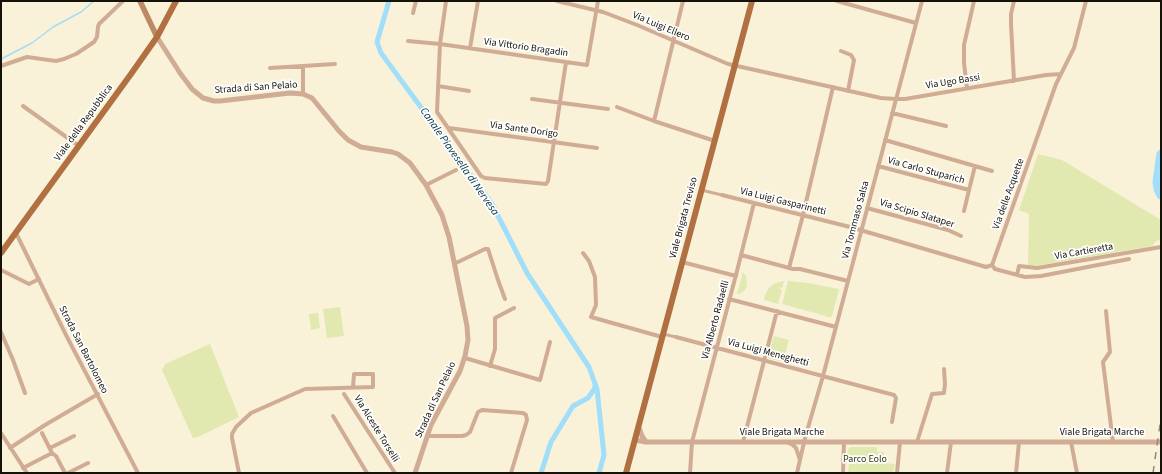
<!DOCTYPE html>
<style>
body{margin:0}
#map{position:relative;width:1162px;height:474px;overflow:hidden;background:#f9f2d8;font-family:"Source Sans 3",sans-serif}
canvas{display:block}
.frame{position:absolute;inset:0;border:2px solid #15120a;pointer-events:none}
</style>
<div id="map">
<canvas width="1162" height="474"></canvas>
<div class="frame"></div>
</div>
<script>
const g = document.querySelector('canvas').getContext('2d');
g.lineJoin = 'round';
function fillPath(path, color) { g.fillStyle = color; g.fill(path, 'evenodd'); }
const poly = rows => new Path2D(rows.map(r => 'M' + r).join(''));
function strokePath(path, color, width, dash) { g.strokeStyle = color; g.lineWidth = width; g.lineCap = dash ? 'butt' : 'round'; g.setLineDash(dash || []); g.stroke(path); }
function label(font, color, halo, rows, align = 'center') {
  g.font = font + ' "Source Sans 3",sans-serif'; g.lineWidth = 3.5; g.setLineDash([]); g.textBaseline = 'middle'; g.strokeStyle = halo; g.fillStyle = color; for (const [text, x, y, turn = 0] of rows) {
    g.save(); g.translate(x, y); g.rotate((+turn || 0) * Math.PI / 180); g.textAlign = isNaN(turn) ? turn : align; if (halo) g.strokeText(text, 0, 0); g.fillText(text, 0, 0); g.restore();
  }
}
const green = poly([
 [1038,154,1062,160,1161,220,1161,240,1156,241,1152,246,1029,267,1028,265,1029,214,1019,210],
 [743,272,746,276,747,286,745,290,739,294,737,294],
 [784,281,782,288,777,287,782,290,778,304,764,300,765,295,769,288,775,283],
 [788,281,808,283,839,289,832,316,829,318,826,316,782,304],
 [340,307,344,336,327,338,323,309],
 [318,313,320,328,311,330,309,314],
 [774,336,789,340,783,362,768,358],
 [210,344,239,417,198,437,193,438,162,370,165,364],
 [850,447,877,447,877,452,884,452,884,463,895,464,893,473,848,473,849,461,846,460,848,449]
]);
const stream = poly([
 [1,59,32,43,53,27,81,12,94,1]
]);
const canal = poly([
 [389,1,377,42,381,53,492,204,527,273,589,367,597,389,604,455,599,473],
 [541,473,551,442,573,406,588,398,595,388,595,384]
]);
const river = poly([
 [1161,154,1157,182,1158,189,1161,195]
]);
const pedestrian = poly([
 [701,190,722,195],
 [663,334,676,337]
]);
const minor = poly([
 [446,1,440,44,437,112,481,176,485,178,546,184,548,181,566,62],
 [557,1,603,12,637,25,728,64,881,98,896,99,905,99,1046,75,1061,74],
 [837,1,916,23],
 [1014,1,1011,14,1011,24,1014,81],
 [413,13,416,1],
 [408,41,440,44,587,65,598,1],
 [470,48,478,1],
 [841,51,851,55,854,60,848,91],
 [1,66,27,57,56,61,64,59,76,54,94,42,97,37,98,27,99,24,123,1],
 [303,67,303,94],
 [270,68,335,64],
 [438,86,469,91],
 [967,88,964,63,964,45,974,1],
 [532,99,608,109],
 [23,106,79,146],
 [617,107,654,121,715,141],
 [892,113,946,126],
 [654,121,683,1],
 [449,128,597,148],
 [885,140,992,171],
 [878,166,969,190,975,166],
 [426,185,456,170],
 [722,195,850,227,986,267,992,265,1056,84,1074,48,1086,1],
 [867,208,948,230,961,236],
 [964,211,969,190],
 [16,233,66,335,138,473],
 [583,253,589,261,595,277,596,305,591,317,662,337],
 [741,255,793,269,800,269,848,281],
 [682,262,736,276],
 [455,263,458,262,485,249,488,249,498,280,505,299],
 [992,265,995,269,1025,277,1041,276,1129,259],
 [789,268,803,215,833,87],
 [1,270,29,284,39,279],
 [1017,275,1019,266,1037,268,1161,247],
 [729,299,836,327],
 [1106,311,1110,352,1103,362,1113,442],
 [1,332,13,360,25,393],
 [676,337,894,395,896,398,892,422],
 [465,358,540,380,550,342],
 [490,366,495,349,495,318,514,308],
 [344,394,395,473],
 [333,416,367,473],
 [1,433,27,473],
 [428,436,462,436,466,435,470,432,478,412,482,410,523,413,526,415,527,420,511,473],
 [743,442,777,311],
 [787,442,793,445,796,448,800,460],
 [917,442,932,394,944,393,945,384,944,369],
 [1071,442,1077,473],
 [10,448,45,425,98,394],
 [50,448,74,436],
 [52,453,56,456,65,473],
 [23,468,52,453,42,433],
 [68,473,88,463],
 [239,473,232,438,232,434,236,427,251,413,305,389,373,387,373,374,354,374,353,387],
 [690,473,692,442,737,271,754,203],
 [797,473,805,438,823,376,922,1],
 [843,473,844,442],
 [897,473,900,442],
 [947,473,951,442],
 [1016,473,1019,442]
]);
const tertiary = poly([
 [157,37,180,73,192,89,203,98,214,101,220,101,290,93,303,94,312,98,339,131,348,140,361,147,392,152,398,154,410,163,426,185,442,215,449,237,467,326,468,340,465,356,460,371,431,425,415,473],
 [639,428,642,436,646,442],
 [635,440,646,442,1161,442]
]);
const secondary = poly([
 [140,1,157,37]
]);
const primary = poly([
 [1,253,131,74,157,37,176,1],
 [626,473,752,1]
]);
const rail = poly([
 [1153,473,1161,418]
]);
const streetNames = [
 ["Via Luigi Ellero",661,27,23],
 ["Via Vittorio Bragadin",526,48,8],
 ["Via Ugo Bassi",953,82,-9],
 ["Strada di San Pelaio",256,88,-4],
 ["Viale della Repubblica",84,123,-54],
 ["Via Sante Dorigo",524,130,8],
 ["Via Carlo Stuparich",926,171,15],
 ["Via delle Acquette",1009,194,-70],
 ["Via Luigi Gasparinetti",783,202,14],
 ["Via Scipio Slataper",917,214,17],
 ["Viale Brigata Treviso",684,218,-75],
 ["Via Tommaso Salsa",856,220,-75],
 ["Via Cartieretta",1084,252,-10],
 ["Via Alberto Radaelli",716,320,-75],
 ["Strada San Bartolomeo",83,350,63],
 ["Via Luigi Meneghetti",768,353,15],
 ["Strada di San Pelaio",436,400,-65],
 ["Via Alceste Torselli",376,429,58],
 ["Viale Brigata Marche",782,433],
 ["Viale Brigata Marche",1102,433]
];
const parkNames = [
 ["Parco Eolo",865,460]
];
const waterNames = [
 ["Canale Piavesella di Nervesa",459,162,55]
];
fillPath(green, '#e1e9b1');
strokePath(stream, '#a1defa', 1.5);
strokePath(canal, '#a1defa', 5);
strokePath(river, '#a1defa', 9);
strokePath(pedestrian, '#d1ac94', 3);
strokePath(minor, '#d1ac94', 4);
strokePath(tertiary, '#d1ac94', 5);
strokePath(secondary, '#bf8965', 5.5);
strokePath(primary, '#b17041', 6);
strokePath(rail, '#8f8a78', 1.5, [7, 7]);
label('10px', '#15120a', '#fff', streetNames);
label('10px', '#34380f', '#fff', parkNames);
label('italic 11px', '#003547', '#fff', waterNames);
</script>
